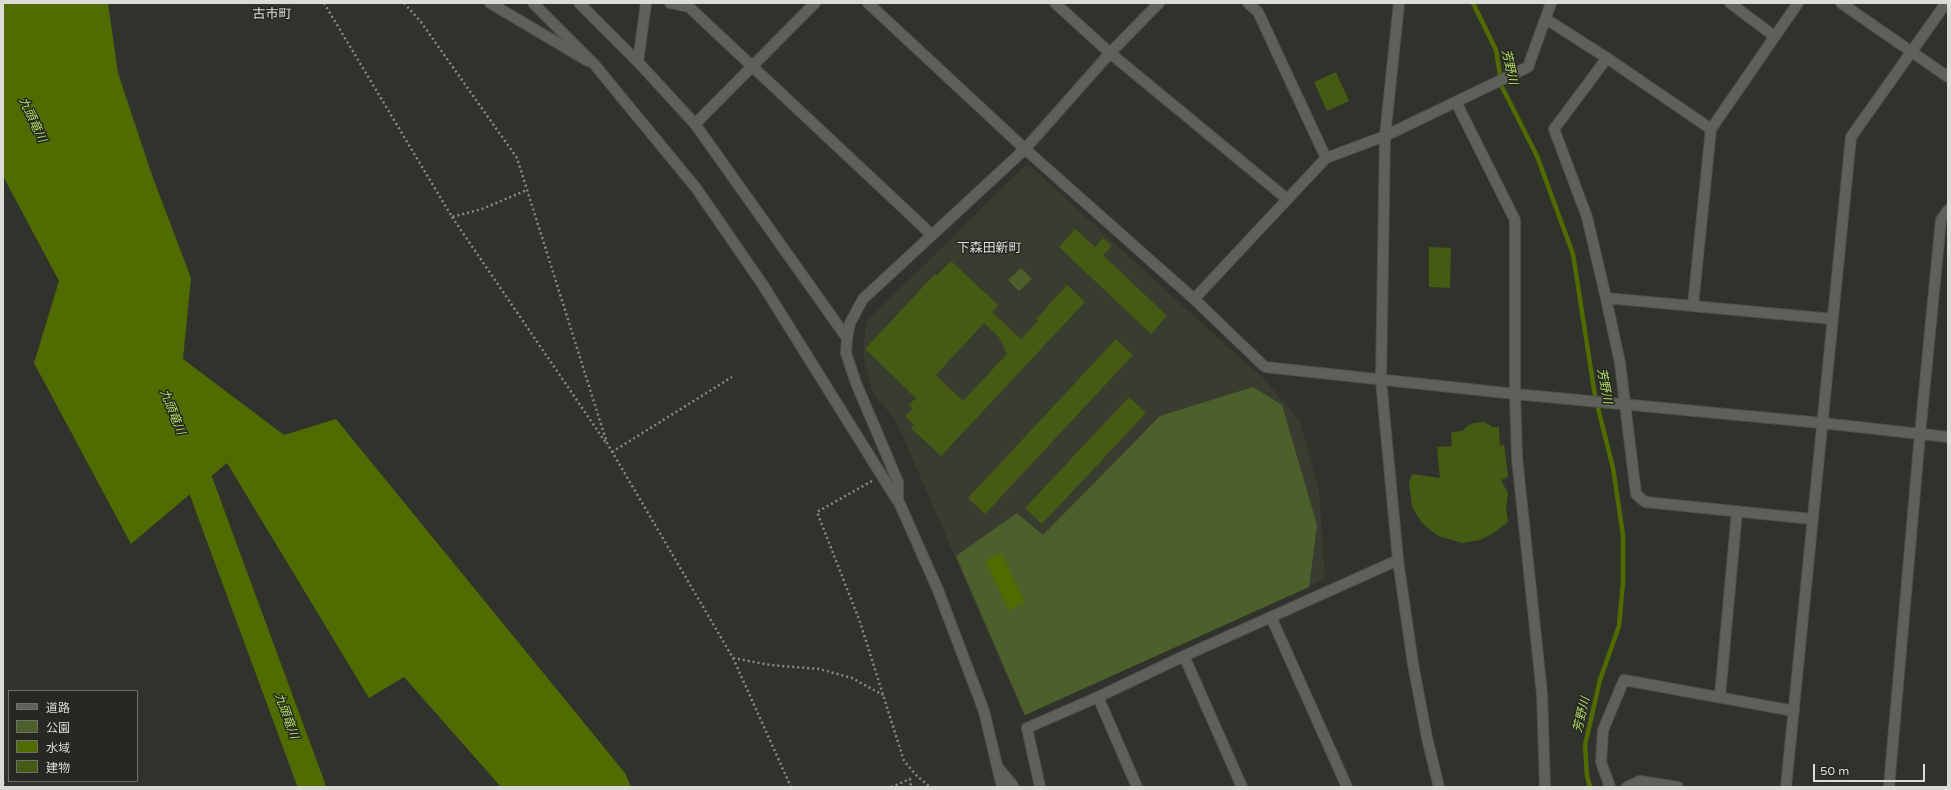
<!DOCTYPE html>
<meta charset="utf-8">
<style>
body{margin:0}
#map{position:relative;width:1951px;height:790px;overflow:hidden;background:#30332c;font-family:"Varela Round","Noto Sans JP",sans-serif}
canvas{display:block}
.frame{position:absolute;inset:0;border:4px solid #dadcd7;pointer-events:none}
.legend{position:absolute;left:8px;top:690px;width:130px;height:92px;box-sizing:border-box;background:#262922;border:1px solid #6e716a;margin:0;padding:5px 7px;list-style:none;font-size:12px;color:#dadcd7}
.legend li{display:flex;align-items:center;gap:8px;height:20px}
.legend b{width:20px;border:1px solid #6e716a}
.scale{position:absolute;left:1813px;top:764px;width:112px;height:18px;box-sizing:border-box;border:2px solid #dadcd7;border-top:0;padding-left:5px;font-size:12px;line-height:14px;white-space:nowrap;color:#dadcd7;-webkit-text-stroke:3px #262922;paint-order:stroke}
</style>
<div id="map">
<canvas width="1951" height="790"></canvas>
<div class="frame"></div>
<ul class="legend">
<li><b style="height:5px;background:#5e615a"></b>道路</li>
<li><b style="height:11px;background:#4d5f2b"></b>公園</li>
<li><b style="height:11px;background:#506b00"></b>水域</li>
<li><b style="height:11px;background:#455a12"></b>建物</li>
</ul>
<div class="scale">50 m</div>
</div>
<script>
const g = document.querySelector('canvas').getContext('2d');
g.lineJoin = 'round';
function fillPath(path, color) { g.fillStyle = color; g.fill(path, 'evenodd'); }
const poly = rows => new Path2D(rows.map(r => 'M' + r).join(''));
function strokePath(path, color, width, dash) { g.strokeStyle = color; g.lineWidth = width; g.lineCap = dash ? 'butt' : 'round'; g.setLineDash(dash || []); g.stroke(path); }
function label(font, color, halo, rows, align = 'center') {
  g.font = font + ' "Varela Round","Noto Sans JP",sans-serif'; g.lineWidth = 3; g.setLineDash([]); g.textBaseline = 'middle'; g.strokeStyle = halo; g.fillStyle = color; for (const [text, x, y, turn = 0] of rows) {
    g.save(); g.translate(x, y); g.rotate((+turn || 0) * Math.PI / 180); g.textAlign = isNaN(turn) ? turn : align; if (halo) g.strokeText(text, 0, 0); g.fillText(text, 0, 0); g.restore();
  }
}
const built = poly([
 [1030,166,1254,371,1258,372,1300,421,1319,491,1325,579,1024,716,897,423,872,391,863,354,866,322,1024,167]
]);
const green = poly([
 [1021,268,1032,279,1019,291,1008,280],
 [1253,387,1282,405,1317,525,1309,587,1025,715,956,556,1017,513,1043,535,1160,416]
]);
const water = poly([
 [3,3,108,3,118,73,153,178,191,278,183,359,284,435,336,419,625,773,631,787,501,787,404,677,369,698,227,463,131,544,34,363,59,281,3,176],
 [1001,553,1025,602,1009,610,985,561]
]);
const stream = poly([
 [1473,3,1496,50,1502,87,1537,156,1573,254,1595,396,1613,468,1623,535,1623,583,1619,626,1600,680,1585,745,1587,776,1590,787]
]);
const river = poly([
 [188,451,312,787]
]);
const building = poly([
 [1336,72,1349,101,1327,111,1314,82],
 [1075,229,1095,247,1103,238,1112,246,1103,255,1167,316,1151,334,1059,247],
 [1429,247,1451,248,1450,288,1429,287],
 [951,261,998,305,992,312,1021,339,1038,321,1036,319,1067,285,1085,302,941,456,911,428,914,425,905,416,913,409,909,405,916,398,865,349,935,274,936,276],
 [984,323,999,337,1007,354,963,401,936,375],
 [1116,339,1133,355,985,514,968,498],
 [1129,397,1146,413,1042,524,1025,508],
 [1484,422,1493,427,1499,427,1500,446,1504,444,1508,477,1501,480,1508,493,1506,509,1508,522,1492,534,1480,540,1462,543,1438,536,1422,523,1412,507,1409,483,1412,474,1440,478,1437,447,1452,446,1451,432,1463,431,1466,427,1473,423]
]);
const path = poly([
 [324,3,452,217,482,209,527,190],
 [404,3,421,22,517,158,607,443,733,658,770,665,819,669,852,678,883,695],
 [452,217,606,443],
 [612,452,732,377],
 [872,481,817,512,860,622,904,761,917,776,930,787],
 [733,658,791,787],
 [3,782,6,787],
 [891,787,910,779,911,787]
]);
const minor = poly([
 [490,3,588,61],
 [579,3,638,62,695,124,847,338],
 [670,3,689,7,932,235],
 [868,3,1025,149,1194,299,1265,367,1515,394,1822,423,1948,437],
 [1055,3,1110,53,1287,199],
 [1248,3,1258,12,1326,158],
 [1730,3,1774,36],
 [1841,3,1948,77],
 [1546,19,1607,58,1711,129],
 [1607,58,1554,129,1587,217,1606,298,1620,363,1636,494,1645,502,1812,519],
 [638,62,646,3],
 [1456,102,1515,220,1515,394,1517,458,1542,694,1545,787],
 [695,124,815,3],
 [1606,298,1833,319],
 [1194,299,1326,158,1385,136,1528,67,1551,3],
 [1693,305,1711,129,1798,3],
 [1271,617,1347,787],
 [1184,656,1242,787],
 [1720,696,1737,511],
 [997,766,1014,787],
 [1040,787,1027,728,1098,697],
 [1137,787,1098,697,1184,656,1398,560],
 [1610,787,1601,762,1603,730,1624,680,1794,711],
 [1786,787,1851,137,1946,3],
 [1889,787,1920,434,1941,220,1948,210]
]);
const tertiary = poly([
 [533,3,594,64,696,188,763,285,897,500],
 [1399,3,1385,136,1381,380,1398,560,1413,664,1427,738,1439,787],
 [1002,787,984,711,938,590,898,500,898,482,856,383,846,353,847,338,850,323,863,299,1025,149,1110,53,1159,3],
 [1627,787,1640,781,1678,787]
]);
const waterNames = [
 ["芳野川",1509,67,77],
 ["九頭竜川",32,120,64],
 ["芳野川",1604,386,79],
 ["九頭竜川",172,412,68],
 ["芳野川",1582,715,-77],
 ["九頭竜川",286,716,70]
];
const quarterNames = [
 ["古市町",272,15],
 ["下森田新町",989,249]
];
fillPath(built, '#383d30');
fillPath(green, '#4d5f2b');
fillPath(water, '#506b00');
strokePath(stream, '#506b00', 4.5);
strokePath(river, '#506b00', 27);
fillPath(building, '#455a12');
strokePath(minor, '#4e514b', 12);
strokePath(tertiary, '#4e514b', 12);
strokePath(path, '#888a84', 2.5, [2, 3]);
strokePath(minor, '#5e615a', 10);
strokePath(tertiary, '#5e615a', 10);
label('italic 12px', '#b2db64', '#262922', waterNames);
label('13px', '#dadcd7', '#262922', quarterNames);
</script>
